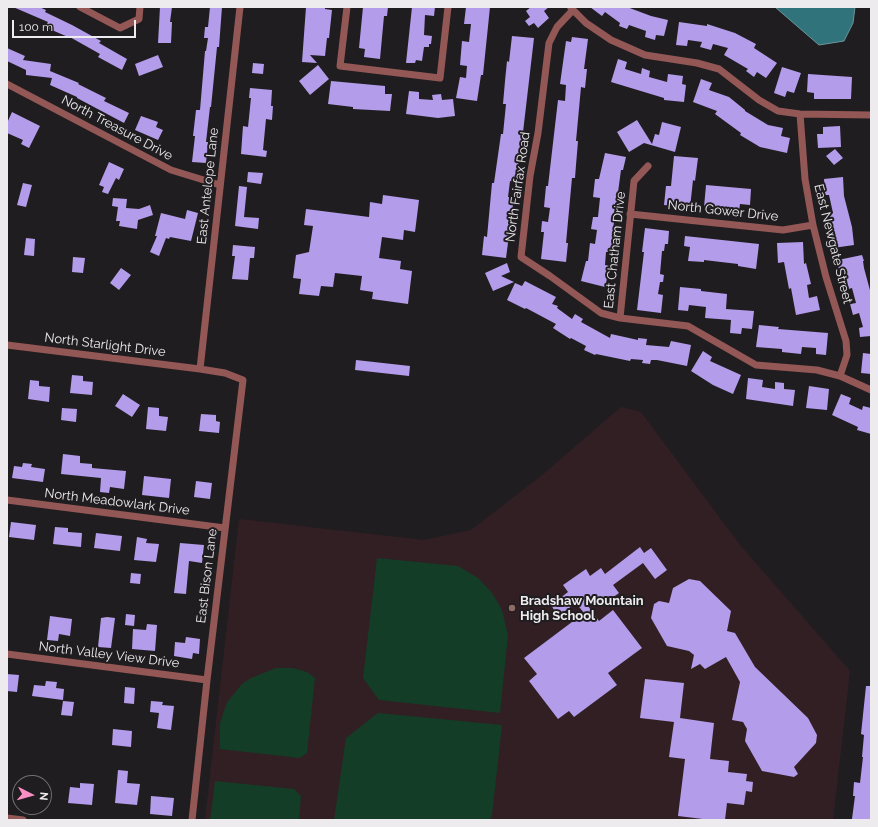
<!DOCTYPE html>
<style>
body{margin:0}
#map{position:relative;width:878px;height:827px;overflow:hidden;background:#201d20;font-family:Raleway,sans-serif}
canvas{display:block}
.frame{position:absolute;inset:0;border:8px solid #edebed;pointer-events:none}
.north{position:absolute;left:12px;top:775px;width:40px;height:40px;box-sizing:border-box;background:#201d20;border:1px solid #726f72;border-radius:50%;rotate:96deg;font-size:11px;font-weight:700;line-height:16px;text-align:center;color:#edebed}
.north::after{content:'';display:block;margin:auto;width:14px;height:18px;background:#fa8fc6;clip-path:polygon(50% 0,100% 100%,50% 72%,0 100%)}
.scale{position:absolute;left:12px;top:20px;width:124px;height:18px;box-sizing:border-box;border:2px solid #edebed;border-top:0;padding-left:5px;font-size:12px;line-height:14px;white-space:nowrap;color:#edebed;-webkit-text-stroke:3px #201d20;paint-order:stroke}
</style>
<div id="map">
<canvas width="878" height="827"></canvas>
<div class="frame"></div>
<div class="north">N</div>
<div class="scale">100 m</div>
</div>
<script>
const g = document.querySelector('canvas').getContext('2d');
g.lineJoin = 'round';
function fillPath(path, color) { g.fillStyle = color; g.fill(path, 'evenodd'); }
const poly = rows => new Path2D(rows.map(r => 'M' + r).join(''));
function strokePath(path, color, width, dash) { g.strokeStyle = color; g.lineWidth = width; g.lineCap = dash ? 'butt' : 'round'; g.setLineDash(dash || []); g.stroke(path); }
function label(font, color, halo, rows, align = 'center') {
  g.font = font + ' Raleway,sans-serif'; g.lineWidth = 4; g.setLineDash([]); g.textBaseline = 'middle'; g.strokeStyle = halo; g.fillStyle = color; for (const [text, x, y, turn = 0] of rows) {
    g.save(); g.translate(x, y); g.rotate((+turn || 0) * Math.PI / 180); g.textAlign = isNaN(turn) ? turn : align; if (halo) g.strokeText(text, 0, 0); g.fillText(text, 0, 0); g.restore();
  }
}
const education = poly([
 [621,407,641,412,740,545,850,671,833,820,205,820,239,519,424,540,471,530,541,476]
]);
const green = poly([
 [377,558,458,566,478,578,492,593,502,610,508,635,500,713,379,700,363,678],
 [276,668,293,668,307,672,315,678,307,753,300,758,220,749,220,723,227,702,242,684,251,678],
 [378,713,502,725,492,815,490,820,334,820,346,738],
 [215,781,294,789,301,796,299,820,210,820]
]);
const water = poly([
 [775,7,855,7,853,23,844,41,819,45,775,7]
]);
const building = poly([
 [13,7,39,7,46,10,45,12,72,25,101,41,99,43,127,59,122,70,98,57,100,54,68,36,68,37,45,27,48,22],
 [160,7,172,7,170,22,172,22,171,43,158,43],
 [210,7,222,7,219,47,217,47,211,107,210,107,206,142,208,142,206,163,192,162,195,136,193,136,196,110,200,110,205,51,206,51,208,38,204,38,205,27,208,27],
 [306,7,325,7,325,9,332,10,329,38,327,38,325,56,310,55,317,63,302,62],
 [363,7,388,7,387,16,384,16,380,59,364,57,365,49,359,48],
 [412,7,435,7,434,16,425,15,424,35,432,36,431,44,429,44,429,47,424,47,422,61,416,60,415,63,406,63],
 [466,7,490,7,483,75,481,75,477,101,456,98,460,77,466,78,467,66,460,65,462,41,469,42,471,24,464,24],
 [531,7,549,7,544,11,549,18,538,28,534,23,529,26,525,21,530,17,526,11],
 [590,7,627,7,651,16,668,20,664,36,656,35,655,40,645,37,646,31,629,25,627,29,619,26,620,23,605,12,602,16],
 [679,22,707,26,707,24,735,33,756,44,754,48,777,63,766,78,757,72,754,77,746,71,748,69,724,55,728,48,713,44,711,50,700,47,702,42,688,40,687,46,676,45],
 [512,36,534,38,520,158,519,158,516,182,510,181,508,197,514,197,506,258,482,255,484,236,487,237,492,183,494,183,501,134,503,134,506,104,503,104,505,81,507,61,509,62],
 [572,37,588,39,584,69,587,69,585,88,581,87,576,141,578,141,576,165,575,178,572,178,566,243,568,243,566,262,541,259,544,232,541,232,542,221,548,222,550,208,544,207,546,186,548,186,558,100,565,101,566,85,560,84,566,41,571,42],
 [7,48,25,56,23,60,51,64,50,71,79,83,78,84,106,98,104,101,129,113,124,123,77,98,77,97,50,85,52,78,26,75,26,70,7,61],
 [158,55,163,67,139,76,135,64],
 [618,59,627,62,625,69,641,74,642,68,650,71,649,77,667,82,668,74,683,76,682,84,686,85,684,102,664,100,664,98,611,82],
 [253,63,264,64,263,74,252,73],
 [318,65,329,79,310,95,299,81],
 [782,67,801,73,794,93,787,91,785,97,774,93],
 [808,74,852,77,851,99,814,99,814,93,807,92],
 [701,79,712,83,709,90,729,97,745,110,745,111,768,125,783,128,781,136,790,138,787,153,760,147,740,135,741,133,715,114,717,111,693,102],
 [331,81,385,86,385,94,392,94,390,111,353,109,353,107,328,104],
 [250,88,272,90,271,106,273,106,272,120,266,119,263,150,267,151,266,157,241,154,243,126,248,127,251,98,249,98],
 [409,91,419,92,419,99,433,100,432,95,441,94,442,100,453,99,455,116,438,118,406,114],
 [12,112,40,126,29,148,21,144,23,140,7,133,7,123],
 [141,116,158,122,156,127,163,130,158,140,135,130],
 [637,120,652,144,655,134,659,135,662,122,681,127,675,152,644,143,629,152,617,132],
 [840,126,841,147,818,148,817,134,823,134,823,127],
 [835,149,843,158,834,165,826,156],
 [605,153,626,157,623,170,621,170,612,237,613,237,612,252,606,252,605,265,610,266,605,287,581,281,586,261,588,261,590,243,595,244,597,230,591,229,593,217,598,217,600,198,593,197,595,179,599,179],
 [674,156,698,158,695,181,693,180,690,208,664,205,666,186,671,186],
 [109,162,124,169,119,180,116,178,108,194,102,192,104,187,99,185],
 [248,172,263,173,261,184,247,182],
 [843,177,844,196,852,227,854,245,833,248,830,224,828,224,826,215,833,213,829,195,825,195,824,179],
 [23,183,32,185,26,207,17,205],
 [706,185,751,189,750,205,740,204,739,211,704,207],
 [239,186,247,187,244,217,259,218,258,229,235,226],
 [383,195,419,200,415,232,404,230,403,240,382,237,379,258,401,261,400,269,412,271,408,304,372,299,373,292,360,290,362,276,335,273,333,287,321,286,319,296,299,294,301,279,293,278,296,255,309,252,313,226,304,225,306,209,369,217,370,202,382,204],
 [113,198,127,199,126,208,139,209,150,205,153,215,138,220,137,229,119,226,120,221,116,221,118,207,112,206],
 [187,210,198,213,191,241,170,237,169,239,166,238,159,256,150,252,157,236,155,236,161,213,185,219],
 [645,228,669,231,668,244,665,244,664,251,662,251,660,274,664,275,663,282,660,282,658,294,663,295,661,313,637,310,644,252,642,252],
 [685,236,759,244,756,269,738,266,738,264,704,260,704,262,688,261,690,247,684,246],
 [26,238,35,239,34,256,24,255],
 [803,242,804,264,806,263,811,284,807,285,809,298,817,296,820,310,796,315,791,288,789,289,784,262,778,263,777,243],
 [233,245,255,247,254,258,250,258,248,280,232,279,235,256,232,256],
 [862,255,864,261,863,261,864,268,871,294,871,336,860,337,859,328,863,327,859,313,853,315,850,304,856,303,852,288,845,290,838,266,839,265,838,260],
 [73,257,85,258,83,273,72,272],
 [507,263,510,272,501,276,514,282,493,291,485,273],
 [121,268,131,275,119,290,110,283],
 [525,281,556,297,552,304,558,306,557,308,572,319,575,314,583,319,581,322,610,338,611,334,638,340,638,338,647,339,646,345,669,347,671,341,691,345,687,366,657,360,651,360,650,364,642,363,643,360,631,359,630,361,596,354,595,355,584,350,586,346,571,338,570,339,553,328,556,324,526,308,525,309,507,300,515,283,522,286],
 [680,287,701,289,701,291,727,294,726,309,754,311,752,329,742,328,741,334,730,333,731,320,705,318,706,307,689,305,688,311,678,310],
 [759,325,779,327,778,329,828,333,826,355,816,354,816,348,802,347,801,354,782,352,782,349,756,347],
 [703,351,712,357,710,361,741,375,733,394,713,385,691,371],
 [863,353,871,354,871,374,861,373],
 [356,360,410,366,409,376,355,370],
 [72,375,83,376,83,381,93,382,92,395,70,393],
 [748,378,763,380,762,387,775,389,775,382,784,383,784,389,795,390,793,406,746,399],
 [30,380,39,381,39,386,50,387,49,402,28,399],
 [809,386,829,389,827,410,806,408],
 [123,394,140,405,132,417,115,406],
 [841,394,851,398,849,404,862,410,863,406,871,408,871,434,857,430,858,427,832,415],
 [148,407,159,408,159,416,168,417,166,431,146,429],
 [62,408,77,409,76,422,61,420],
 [201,414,216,415,216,421,220,422,219,433,199,431],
 [63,454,80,456,80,463,92,464,92,468,126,471,124,489,110,487,109,493,100,492,101,478,61,474],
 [23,463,32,464,31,467,45,469,43,482,12,478,14,466,22,467],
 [144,476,171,479,169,498,142,495],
 [196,481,212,483,210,499,194,497],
 [11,522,36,525,34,540,9,537],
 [55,527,68,528,68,532,82,533,81,547,53,544],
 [96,533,122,536,120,551,94,548],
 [137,537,147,539,146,543,159,544,156,562,134,560],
 [180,543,204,545,202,563,189,561,186,594,174,593],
 [640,547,644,553,651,548,667,570,655,579,643,563,613,585,619,593,605,603,601,598,588,606,599,621,613,610,642,648,608,673,617,685,574,717,569,711,558,719,529,681,537,674,524,658,584,613,576,603,558,616,551,605,568,592,563,585,586,569,590,576,601,568,605,574],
 [131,573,141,574,140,584,130,583],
 [689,579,700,581,731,611,727,631,735,633,755,667,808,718,817,735,816,743,794,767,798,774,794,777,762,771,745,741,747,729,743,722,732,720,740,682,726,657,705,669,700,664,691,669,694,655,689,651,667,646,651,618,654,604,659,601,669,603,673,588],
 [126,614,135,615,134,626,125,625],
 [50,616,72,619,70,636,59,634,58,641,47,640],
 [107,617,115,618,111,648,98,647,101,618],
 [147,624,157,625,155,651,132,649,133,629,146,630],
 [186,637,200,639,199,654,193,653,192,659,174,656,175,642,185,643],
 [7,674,19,675,17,692,7,691],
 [645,679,684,683,680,718,714,723,710,759,729,761,728,772,747,774,746,781,753,782,752,792,746,791,744,805,727,803,725,820,711,820,678,816,685,759,669,757,674,722,640,718],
 [46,681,57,682,56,688,64,689,63,700,32,696,34,685,45,686],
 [866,686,871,686,871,820,852,819,855,796,853,796,854,782,860,783,863,757,862,757,864,735,861,734],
 [125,687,135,688,134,704,124,703],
 [63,701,74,702,72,716,61,715],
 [151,701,163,702,162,705,174,706,171,730,157,728,159,713,150,712],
 [113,729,132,731,131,747,112,745],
 [118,770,128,771,127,783,140,784,137,805,115,803],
 [80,783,94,784,92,805,68,803,70,787,80,788],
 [151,796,174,798,172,816,150,814]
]);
const street = poly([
 [80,7,120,28,139,19,140,7],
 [347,7,340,66,440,78,448,7],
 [571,8,586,23,611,40,645,55,697,63,719,69,759,100,778,111,800,114,871,115],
 [573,10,557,27,549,43,538,133,530,176,521,257,550,276,601,313,620,318,688,326,756,365,817,370,840,376,871,390],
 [7,84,171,170,220,185],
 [800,114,805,179,813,225,826,277,846,341,847,355,840,376],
 [630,214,783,230,813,225],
 [620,318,634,181,648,166],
 [7,345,200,369,225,373,243,380,207,680,192,820],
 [200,369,240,7],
 [7,500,225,528],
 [7,654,207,680],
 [7,818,23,820]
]);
const markers = [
 [512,608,4,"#8d6e63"]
];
const streetNames = [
 ["North Treasure Drive",117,128,28],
 ["East Antelope Lane",208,186,-84],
 ["North Fairfax Road",518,187,-82],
 ["North Gower Drive",723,211,6],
 ["East Newgate Street",833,244,76],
 ["East Chatham Drive",615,250,-84],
 ["North Starlight Drive",105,345,7],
 ["North Meadowlark Drive",117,502,7],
 ["East Bison Lane",207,576,-83],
 ["North Valley View Drive",109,655,7]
];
const poiNames = [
 ["Bradshaw Mountain",520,601],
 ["High School",520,616]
];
fillPath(education, '#321f24');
fillPath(green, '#133d26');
fillPath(water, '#31737b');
strokePath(water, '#69979d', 1);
fillPath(building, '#b39cea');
strokePath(street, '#935856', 7);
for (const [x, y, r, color] of markers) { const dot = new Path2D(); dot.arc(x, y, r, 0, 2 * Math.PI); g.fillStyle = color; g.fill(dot); strokePath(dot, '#201d20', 1.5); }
label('13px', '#edebed', '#201d20', streetNames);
label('bold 13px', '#edebed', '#201d20', poiNames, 'left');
</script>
